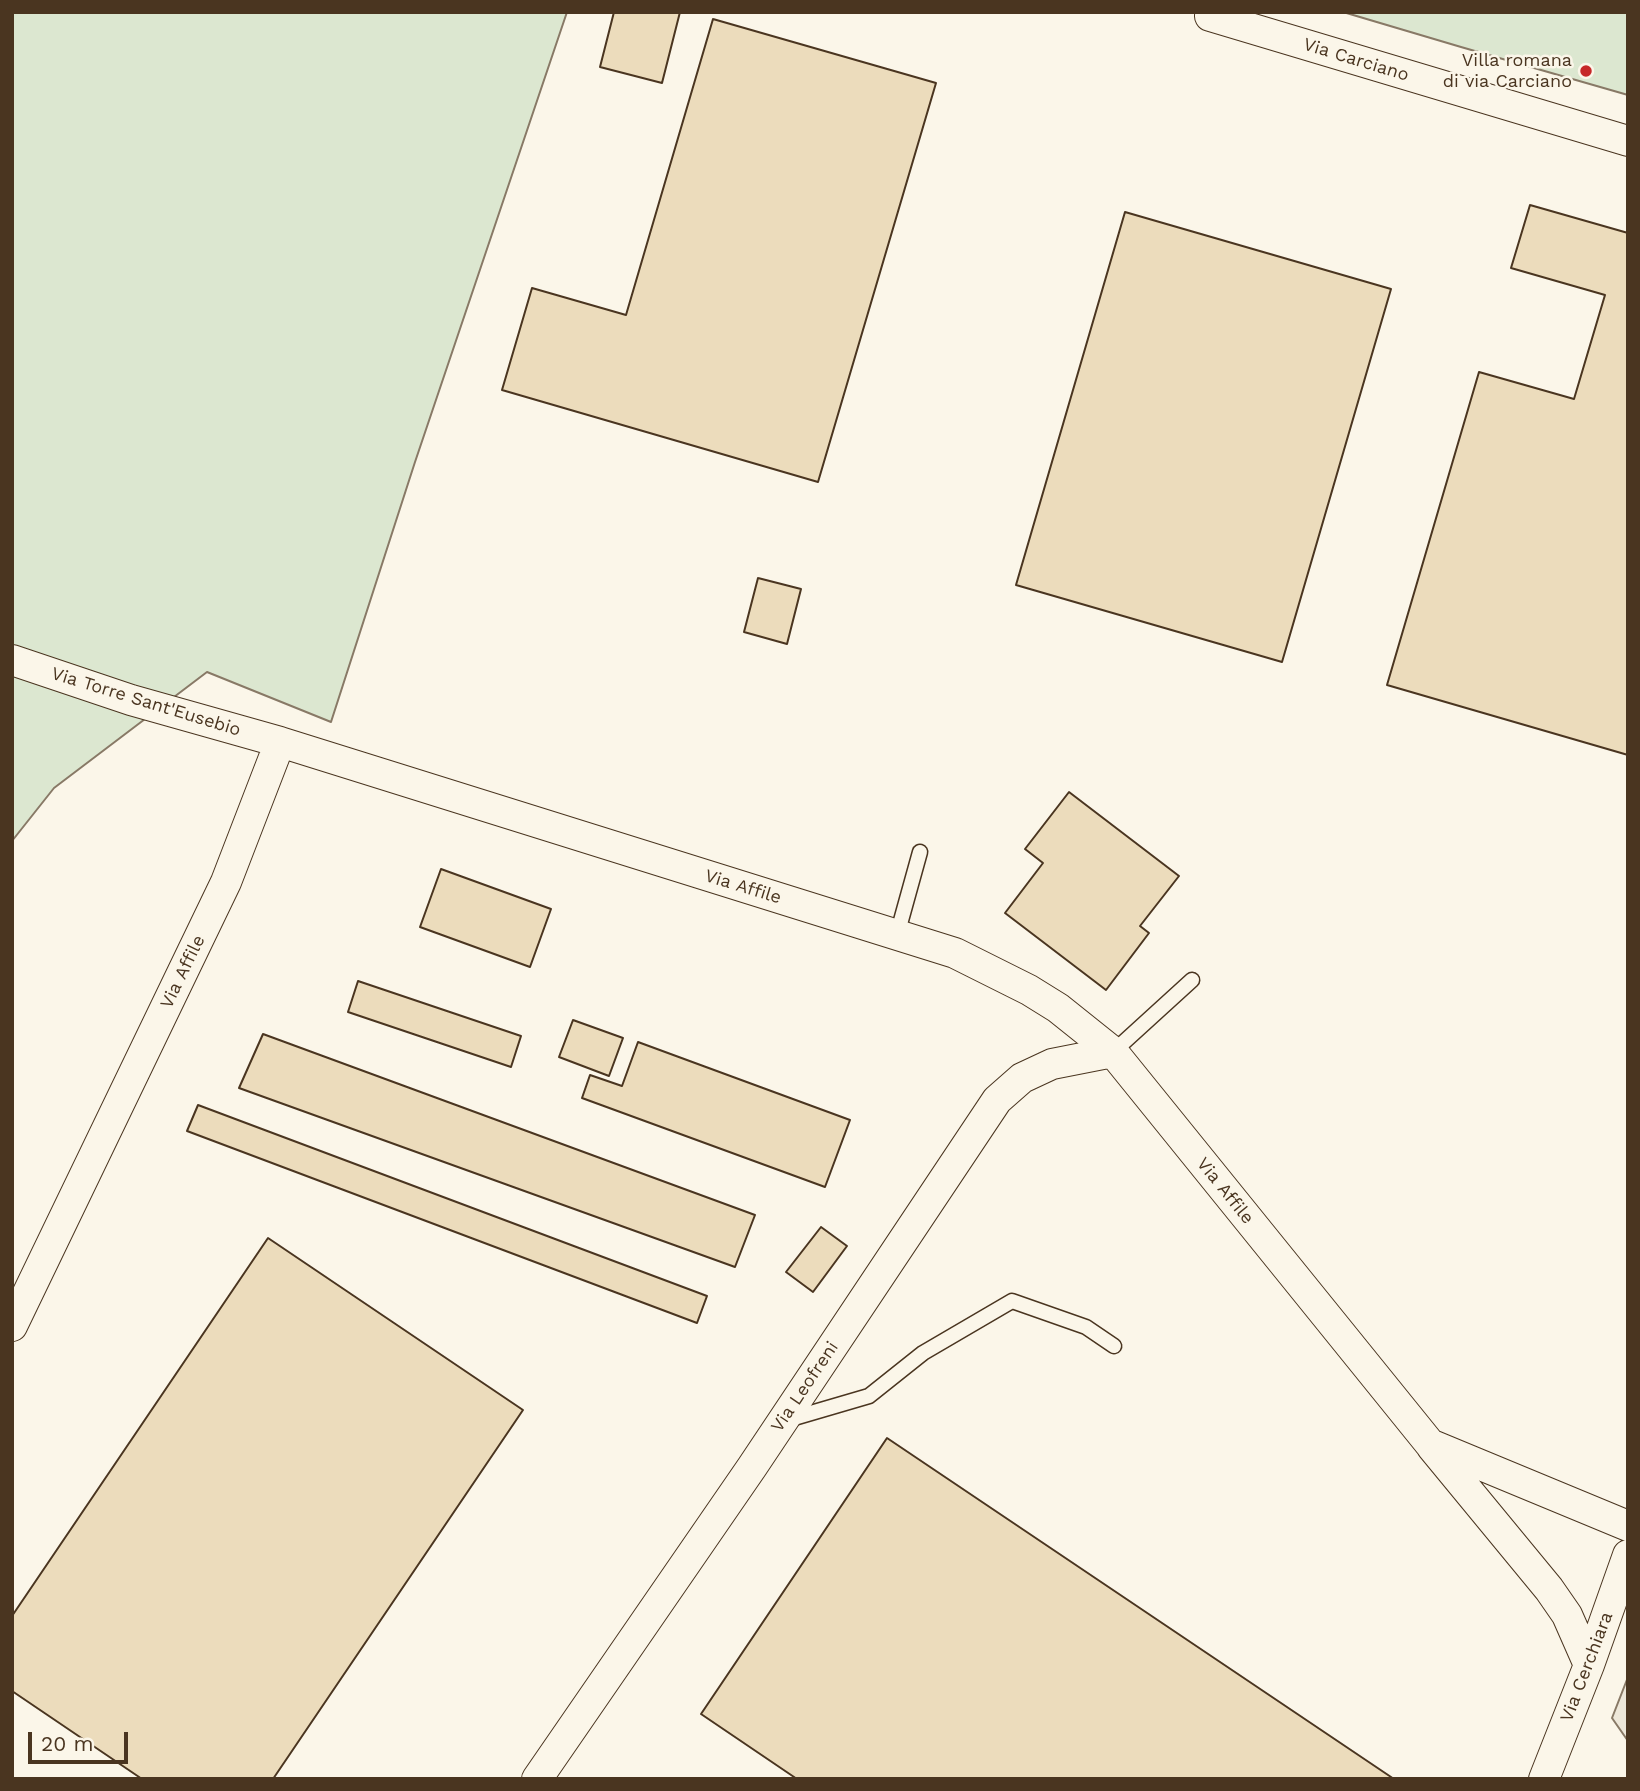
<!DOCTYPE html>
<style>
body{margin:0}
#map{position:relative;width:1640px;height:1791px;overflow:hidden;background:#fbf6e9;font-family:"Work Sans",sans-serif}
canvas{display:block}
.frame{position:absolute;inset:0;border:14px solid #4a3520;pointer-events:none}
.scale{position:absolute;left:28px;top:1732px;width:100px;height:32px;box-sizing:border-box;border:4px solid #4a3520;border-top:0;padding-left:9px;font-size:21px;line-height:24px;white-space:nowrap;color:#4a3520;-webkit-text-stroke:5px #fbf6e9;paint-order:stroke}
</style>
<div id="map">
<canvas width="1640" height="1791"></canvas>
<div class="frame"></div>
<div class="scale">20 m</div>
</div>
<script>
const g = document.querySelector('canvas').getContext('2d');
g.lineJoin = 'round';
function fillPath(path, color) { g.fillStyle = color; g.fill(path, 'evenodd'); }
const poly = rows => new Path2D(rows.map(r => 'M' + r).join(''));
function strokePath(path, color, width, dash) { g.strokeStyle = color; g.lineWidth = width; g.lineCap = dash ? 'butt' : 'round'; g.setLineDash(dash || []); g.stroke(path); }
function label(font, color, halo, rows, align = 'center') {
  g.font = font + ' "Work Sans",sans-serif'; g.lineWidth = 5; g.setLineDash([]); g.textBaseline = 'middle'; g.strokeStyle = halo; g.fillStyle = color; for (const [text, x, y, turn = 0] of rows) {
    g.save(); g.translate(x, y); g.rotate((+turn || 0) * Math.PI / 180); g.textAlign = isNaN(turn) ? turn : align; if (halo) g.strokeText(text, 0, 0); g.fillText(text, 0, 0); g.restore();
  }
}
const green = poly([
 [12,12,567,12,415,462,331,722,207,672,54,788,12,841,12,12],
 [1343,12,1628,12,1628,95,1461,47,1343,12]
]);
const parking = poly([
 [1628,1677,1628,1741,1612,1718,1628,1677]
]);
const building = poly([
 [614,12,680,12,662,83,600,67,614,12],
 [713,19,936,83,818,482,502,390,532,288,626,315,713,19],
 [1530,205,1628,233,1628,755,1387,685,1479,372,1574,399,1605,295,1511,268,1530,205],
 [1125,212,1391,289,1282,662,1016,585,1125,212],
 [758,578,801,589,787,644,744,632,758,578],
 [1069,792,1179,876,1140,926,1149,933,1106,990,1005,913,1043,863,1025,849,1069,792],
 [441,869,551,909,530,967,420,927,441,869],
 [358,981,521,1036,511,1067,348,1012,358,981],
 [573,1020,623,1038,609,1076,559,1057,573,1020],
 [263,1034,755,1215,735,1267,239,1088,263,1034],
 [638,1042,850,1120,825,1187,582,1098,590,1075,622,1086,638,1042],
 [198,1105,707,1296,697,1323,187,1131,198,1105],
 [821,1227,847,1246,813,1292,786,1272,821,1227],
 [268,1238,523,1410,273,1779,142,1779,12,1691,12,1616,268,1238],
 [887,1438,1394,1779,797,1779,701,1714,887,1438]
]);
const lane = poly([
 [897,935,920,852],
 [1113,1052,1192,980],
 [787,1420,869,1396,923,1353,1012,1301,1086,1327,1114,1346]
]);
const street = poly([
 [1211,12,1210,16,1628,141],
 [12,660,131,700,280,742],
 [12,1326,226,882,280,742,955,953,1029,990,1058,1008,1113,1052,1430,1444,1628,1526],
 [1432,1447,1549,1589,1567,1615,1589,1665],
 [537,1779,752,1467,997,1100,1022,1078,1052,1064,1113,1052],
 [1544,1779,1589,1665,1628,1555]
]);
const markers = [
 [1586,71,7,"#c62828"]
];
const streetNames = [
 ["Via Carciano",1356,60,17],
 ["Via Torre Sant'Eusebio",146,702,17],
 ["Via Affile",743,887,17],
 ["Via Affile",183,972,-64],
 ["Via Affile",1225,1191,51],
 ["Via Leofreni",805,1387,-56],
 ["Via Cerchiara",1587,1667,-69]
];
const poiNames = [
 ["Villa romana",1572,61],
 ["di via Carciano",1572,82]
];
fillPath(green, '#dce7d0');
strokePath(green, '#887966', 2);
fillPath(parking, '#ede7d9');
strokePath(parking, '#887966', 2);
fillPath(building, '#ecdcbc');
strokePath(building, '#4a3520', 2);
strokePath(lane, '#4a3520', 17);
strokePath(street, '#4a3520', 32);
strokePath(lane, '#fbf6e9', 14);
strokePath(street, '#fbf6e9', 30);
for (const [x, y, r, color] of markers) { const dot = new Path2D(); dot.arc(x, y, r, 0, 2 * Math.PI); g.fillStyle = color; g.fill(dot); strokePath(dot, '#fbf6e9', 2.5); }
label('18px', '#4a3520', '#fbf6e9', streetNames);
label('18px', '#4a3520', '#fbf6e9', poiNames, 'right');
</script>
